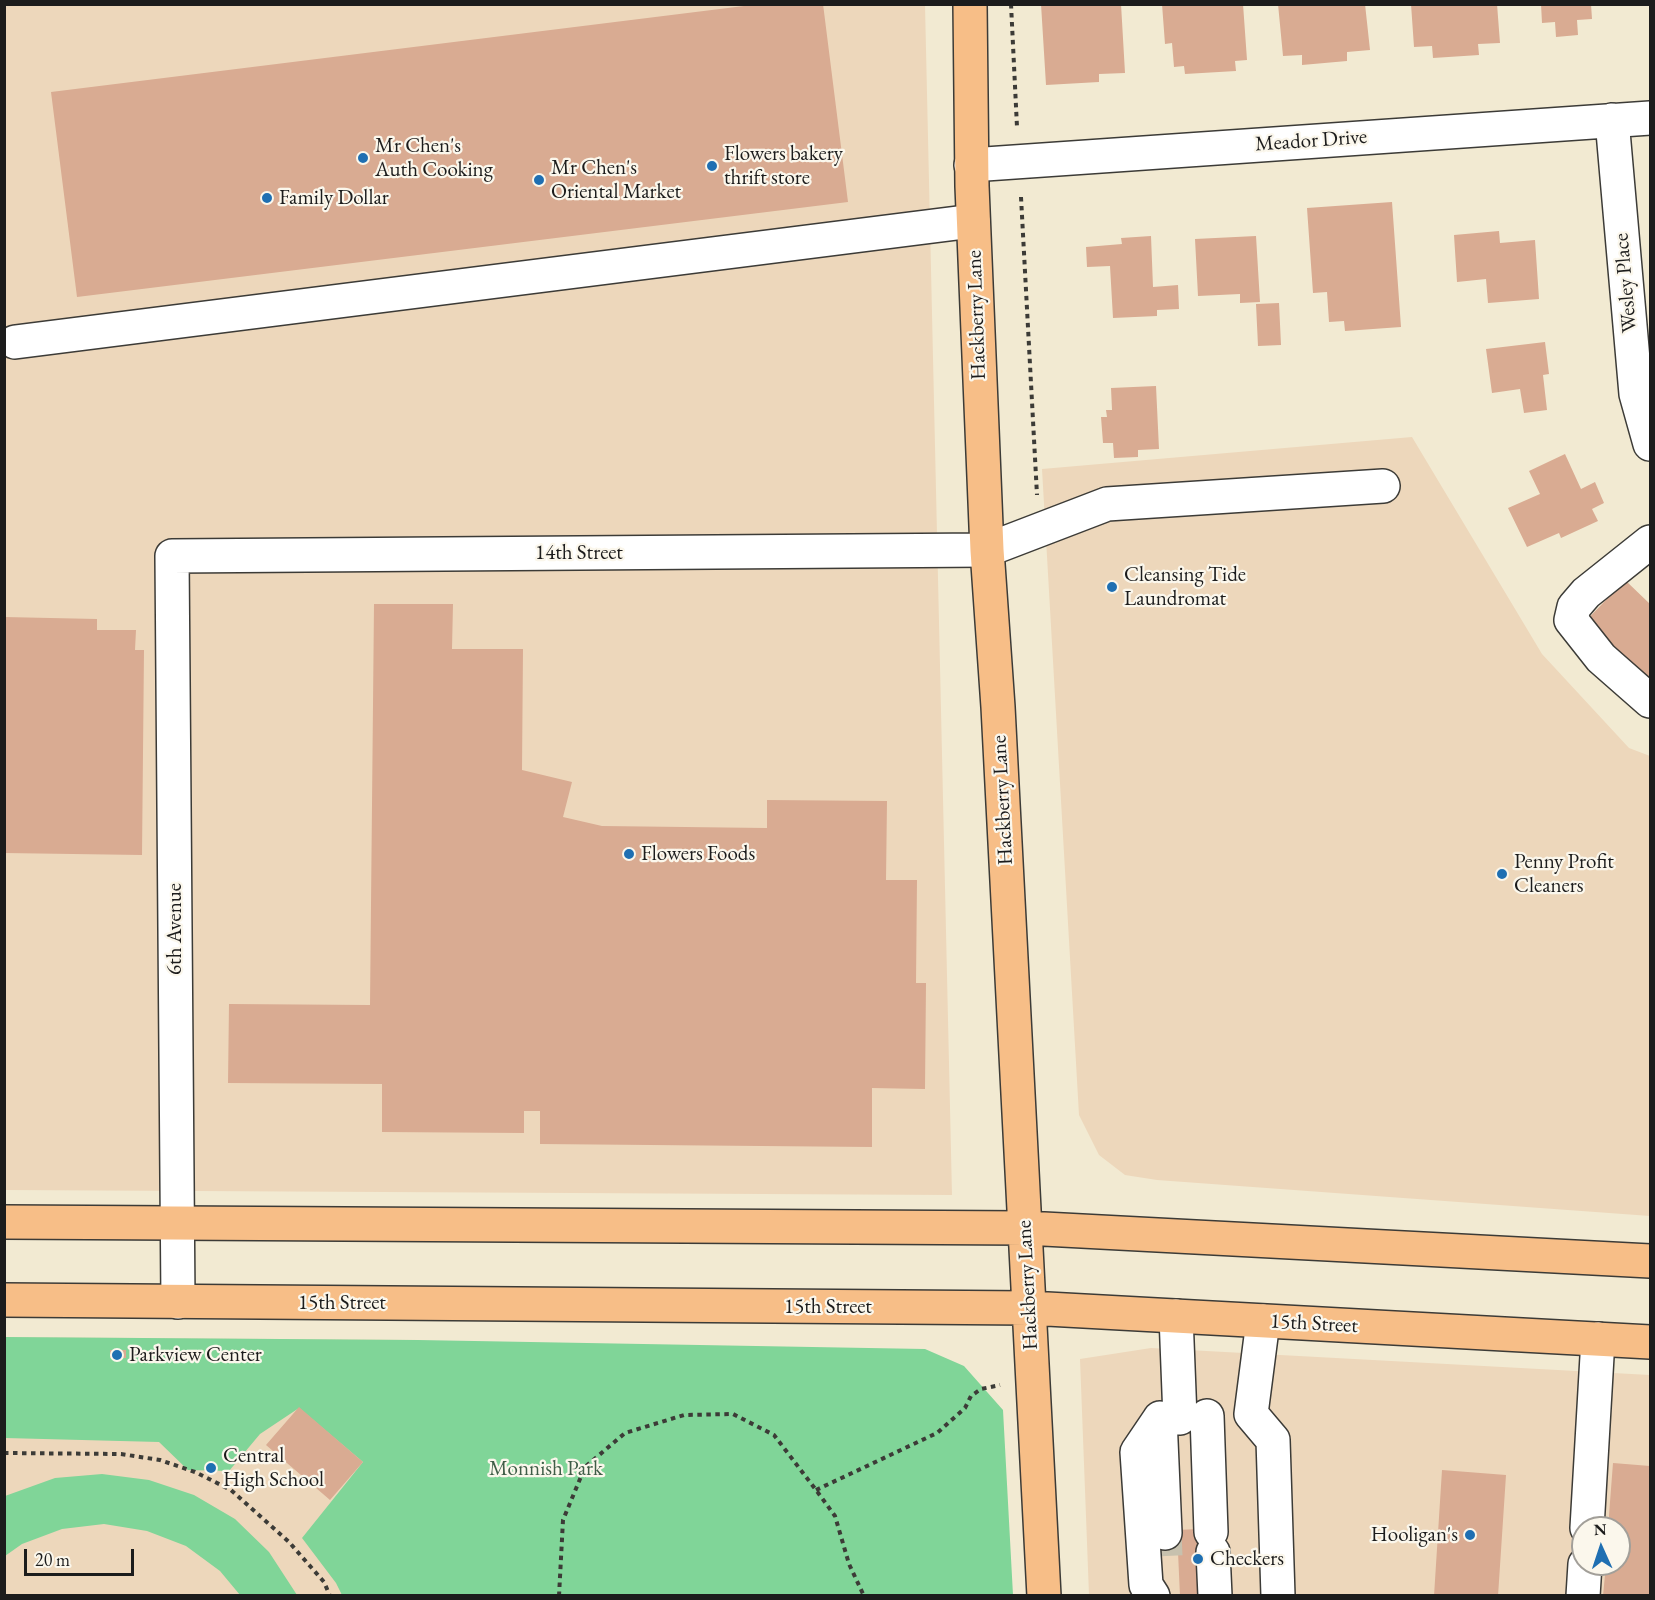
<!DOCTYPE html>
<style>
body{margin:0}
#map{position:relative;width:1655px;height:1600px;overflow:hidden;background:#f2ead2;font-family:"EB Garamond",serif}
canvas{display:block}
.frame{position:absolute;inset:0;border:6px solid #1c1c1c;pointer-events:none}
.north{position:absolute;left:1571px;top:1516px;width:60px;height:60px;box-sizing:border-box;background:#fbf7ec;border:2px solid #a29f99;border-radius:50%;rotate:357deg;font-size:16px;font-weight:700;line-height:24px;text-align:center;color:#1c1c1c}
.north::after{content:'';display:block;margin:auto;width:21px;height:27px;background:#1f6fb2;clip-path:polygon(50% 0,100% 100%,50% 72%,0 100%)}
.scale{position:absolute;left:24px;top:1549px;width:110px;height:27px;box-sizing:border-box;border:3px solid #1c1c1c;border-top:0;padding-left:8px;font-size:18px;line-height:21px;white-space:nowrap;color:#1c1c1c;-webkit-text-stroke:4px #fbf7ec;paint-order:stroke}
</style>
<div id="map">
<canvas width="1655" height="1600"></canvas>
<div class="frame"></div>
<div class="north">N</div>
<div class="scale">20 m</div>
</div>
<script>
const g = document.querySelector('canvas').getContext('2d');
g.lineJoin = 'round';
function fillPath(path, color) { g.fillStyle = color; g.fill(path, 'evenodd'); }
const poly = rows => new Path2D(rows.map(r => 'M' + r).join(''));
function strokePath(path, color, width, dash) { g.strokeStyle = color; g.lineWidth = width; g.lineCap = dash ? 'butt' : 'round'; g.setLineDash(dash || []); g.stroke(path); }
function label(font, color, halo, rows, align = 'center') {
  g.font = font + ' "EB Garamond",serif'; g.lineWidth = 4.5; g.setLineDash([]); g.textBaseline = 'middle'; g.strokeStyle = halo; g.fillStyle = color; for (const [text, x, y, turn = 0] of rows) {
    g.save(); g.translate(x, y); g.rotate((+turn || 0) * Math.PI / 180); g.textAlign = isNaN(turn) ? turn : align; if (halo) g.strokeText(text, 0, 0); g.fillText(text, 0, 0); g.restore();
  }
}
const built = poly([
 [5,5,925,5,952,1195,5,1190],
 [1412,437,1542,654,1629,748,1650,756,1650,1216,1157,1180,1125,1175,1099,1155,1079,1115,1042,469],
 [5,1337,418,1340,416,1595,5,1596],
 [1151,1348,1650,1375,1650,1595,1089,1595,1080,1359],
 [1583,1528,1619,1528,1619,1564,1583,1564]
]);
const green = poly([
 [5,1337,418,1340,925,1349,964,1366,1003,1410,1013,1595,342,1595,336,1583,302,1538,363,1462,299,1408,260,1434,229,1471,188,1470,159,1442,5,1438],
 [102,1474,149,1480,194,1495,235,1519,269,1552,297,1595,240,1595,220,1571,186,1546,147,1531,104,1524,62,1529,22,1544,5,1556,5,1496,55,1478]
]);
const building = poly([
 [760,4,823,4,848,202,77,297,51,92],
 [1041,4,1121,4,1125,73,1099,74,1099,82,1046,85],
 [1162,4,1243,4,1247,60,1235,61,1236,71,1185,74,1184,66,1174,67,1172,43,1165,44],
 [1278,4,1365,4,1370,50,1347,52,1347,61,1302,65,1302,55,1283,56],
 [1411,4,1497,4,1500,43,1478,44,1479,55,1433,58,1432,46,1414,47],
 [1541,4,1591,4,1592,19,1577,20,1578,35,1556,37,1555,22,1542,23],
 [1392,202,1401,327,1345,331,1344,321,1329,322,1327,292,1313,293,1307,208],
 [1499,231,1500,243,1535,240,1539,299,1488,303,1486,279,1457,282,1454,235],
 [1151,236,1153,287,1178,285,1179,309,1157,310,1157,316,1113,318,1110,266,1087,267,1086,247,1122,244,1121,238],
 [1256,236,1260,302,1240,303,1240,294,1198,296,1195,239],
 [1279,303,1281,345,1258,346,1256,304],
 [1545,342,1549,374,1543,375,1547,410,1524,413,1520,389,1492,393,1486,349],
 [1156,386,1159,449,1138,450,1138,457,1114,458,1113,443,1103,443,1101,417,1107,417,1106,410,1112,410,1111,388],
 [1565,454,1581,489,1595,482,1604,503,1592,509,1598,521,1561,538,1559,533,1527,547,1508,508,1540,494,1529,471],
 [1625,580,1650,604,1650,690,1580,627],
 [374,604,453,604,452,649,523,649,522,770,572,782,563,817,602,826,767,828,767,800,887,801,886,880,917,880,916,983,926,983,925,1089,872,1088,872,1147,540,1144,540,1111,524,1111,524,1133,382,1132,382,1084,228,1083,229,1004,370,1005],
 [4,617,97,619,97,630,136,630,135,650,144,650,142,855,4,853],
 [110,1350,126,1350,126,1358,110,1358],
 [299,1407,363,1462,330,1500,266,1445],
 [1613,1463,1650,1466,1650,1596,1603,1596,1606,1564,1619,1564,1619,1528,1608,1528],
 [1442,1470,1506,1475,1498,1596,1434,1596],
 [1199,1529,1203,1596,1180,1596,1177,1530]
]);
const minorTunnel = poly([
 [1165,1533,1166,1556]
]);
const path = poly([
 [1011,4,1017,127],
 [1021,197,1037,495],
 [4,1453,121,1454,160,1460,195,1472,231,1490,289,1542,324,1582,330,1596],
 [816,1490,937,1433,965,1408,971,1396,981,1389,1000,1385],
 [559,1596,563,1520,585,1467,625,1433,684,1415,733,1414,774,1435,816,1490,835,1516,849,1564,864,1596]
]);
const minor = poly([
 [1612,120,1636,394,1650,444],
 [971,165,1650,118],
 [15,342,973,221],
 [1650,542,1586,593,1574,607,1571,620,1601,658,1650,701],
 [178,1302,172,556,987,550,1107,504,1383,486],
 [1176,1316,1180,1418],
 [1263,1321,1251,1414,1273,1440,1278,1596],
 [1207,1416,1211,1532],
 [1160,1418,1165,1533],
 [1587,1528,1598,1339],
 [1213,1552,1215,1596],
 [1153,1596,1146,1585,1137,1452,1160,1418],
 [1583,1596,1585,1564]
]);
const major = poly([
 [970,4,972,186,987,550,998,707,1044,1596],
 [4,1222,1025,1228,1650,1261],
 [4,1300,1029,1308,1650,1342]
]);
const markers = [
 [363,158,6,"#1f6fb2"],
 [712,166,6,"#1f6fb2"],
 [539,180,6,"#1f6fb2"],
 [267,198,6,"#1f6fb2"],
 [1112,587,6,"#1f6fb2"],
 [629,854,6,"#1f6fb2"],
 [1502,874,6,"#1f6fb2"],
 [117,1355,6,"#1f6fb2"],
 [211,1468,6,"#1f6fb2"],
 [1470,1535,6,"#1f6fb2"],
 [1198,1559,6,"#1f6fb2"]
];
const streetNames = [
 ["Meador Drive",1311,141,-4],
 ["Wesley Place",1626,283,-95],
 ["Hackberry Lane",977,315,-92],
 ["14th Street",579,553],
 ["Hackberry Lane",1003,800,-93],
 ["6th Avenue",175,929,-90],
 ["Hackberry Lane",1028,1285,-93],
 ["15th Street",342,1303],
 ["15th Street",828,1307],
 ["15th Street",1314,1324,3]
];
const poiNames = [
 ["Mr Chen's",375,146],
 ["Auth Cooking",375,170],
 ["Flowers bakery",724,154],
 ["thrift store",724,178],
 ["Mr Chen's",551,168],
 ["Oriental Market",551,192],
 ["Family Dollar",279,198],
 ["Cleansing Tide",1124,575],
 ["Laundromat",1124,599],
 ["Flowers Foods",641,854],
 ["Penny Profit",1514,862],
 ["Cleaners",1514,886],
 ["Parkview Center",129,1355],
 ["Central",223,1456],
 ["High School",223,1480],
 ["Hooligan's",1458,1535,"right"],
 ["Checkers",1210,1559]
];
const parkNames = [
 ["Monnish Park",546,1469]
];
fillPath(built, '#edd7bb');
fillPath(green, '#80d598');
fillPath(building, '#d9ab92');
strokePath(minorTunnel, '#c7c1ae', 33, [33, 16]);
strokePath(minor, '#3c3b37', 36);
strokePath(major, '#3c3b37', 36);
strokePath(path, '#3c3b37', 4, [4.5, 4.5]);
strokePath(minor, '#fff', 33);
strokePath(major, '#f7be87', 33);
for (const [x, y, r, color] of markers) { const dot = new Path2D(); dot.arc(x, y, r, 0, 2 * Math.PI); g.fillStyle = color; g.fill(dot); strokePath(dot, '#fbf7ec', 2); }
label('21px', '#1c1c1c', '#fbf7ec', streetNames);
label('21px', '#1c1c1c', '#fbf7ec', poiNames, 'left');
label('21px', '#3f5d47', '#fbf7ec', parkNames);
</script>
